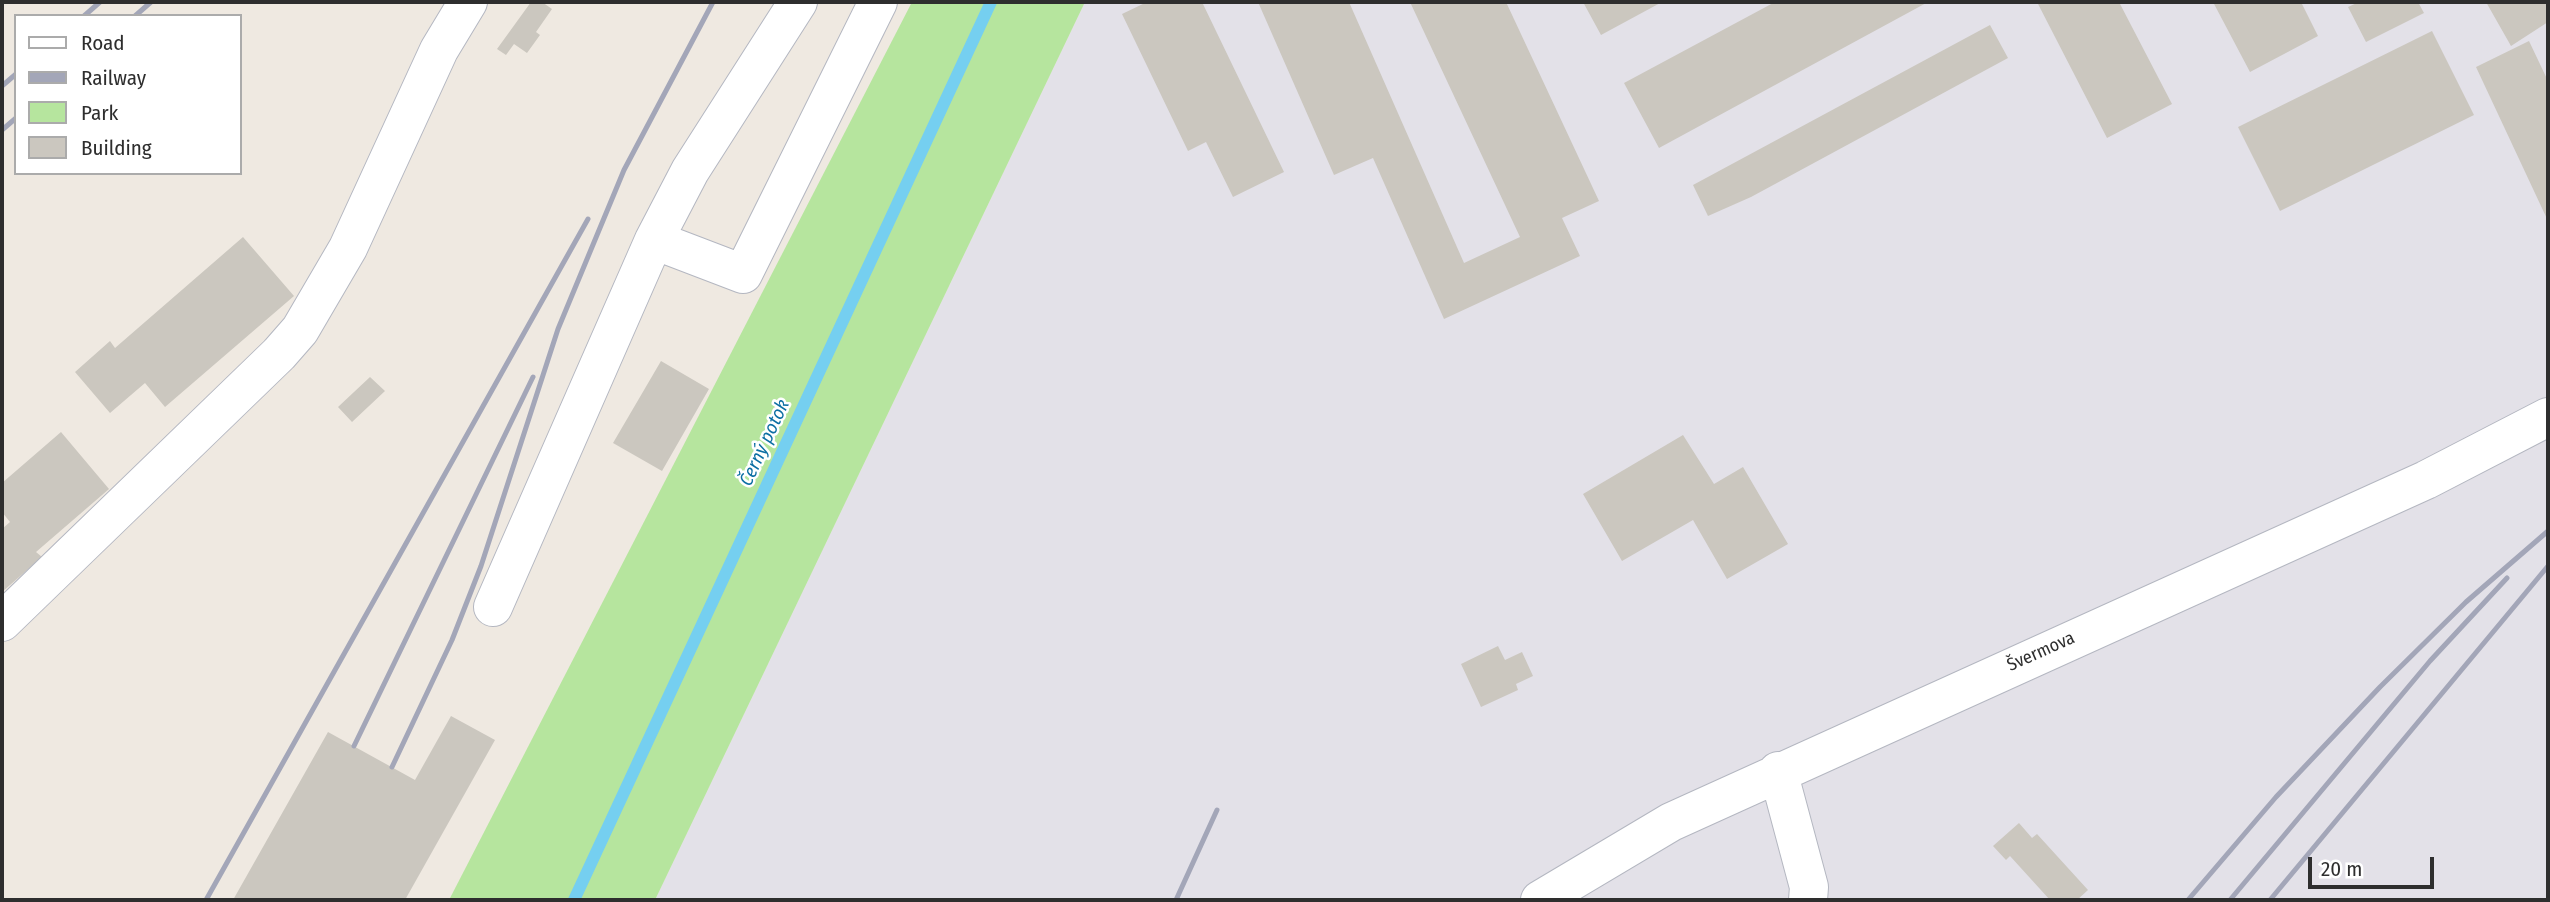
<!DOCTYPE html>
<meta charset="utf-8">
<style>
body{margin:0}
#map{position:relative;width:2550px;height:902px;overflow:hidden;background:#efe9e1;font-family:"Fira Sans Condensed",sans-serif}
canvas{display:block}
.frame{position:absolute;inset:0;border:4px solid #2e2e2e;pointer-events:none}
.legend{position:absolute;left:14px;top:14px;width:228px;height:161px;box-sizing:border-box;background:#fff;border:2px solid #ababab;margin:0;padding:9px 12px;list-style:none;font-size:21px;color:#2e2e2e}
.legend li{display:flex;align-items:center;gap:14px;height:35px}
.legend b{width:35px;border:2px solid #ababab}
.scale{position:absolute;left:2308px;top:857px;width:126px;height:32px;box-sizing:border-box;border:4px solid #2e2e2e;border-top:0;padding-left:9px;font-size:21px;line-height:24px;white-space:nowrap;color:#2e2e2e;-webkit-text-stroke:5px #fff;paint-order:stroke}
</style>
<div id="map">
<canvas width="2550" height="902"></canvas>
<div class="frame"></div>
<ul class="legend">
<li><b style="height:9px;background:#fff"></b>Road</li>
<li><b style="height:9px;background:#a3a6b8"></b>Railway</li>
<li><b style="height:19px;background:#b6e59e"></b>Park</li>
<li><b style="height:19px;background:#cbc7bf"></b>Building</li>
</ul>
<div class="scale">20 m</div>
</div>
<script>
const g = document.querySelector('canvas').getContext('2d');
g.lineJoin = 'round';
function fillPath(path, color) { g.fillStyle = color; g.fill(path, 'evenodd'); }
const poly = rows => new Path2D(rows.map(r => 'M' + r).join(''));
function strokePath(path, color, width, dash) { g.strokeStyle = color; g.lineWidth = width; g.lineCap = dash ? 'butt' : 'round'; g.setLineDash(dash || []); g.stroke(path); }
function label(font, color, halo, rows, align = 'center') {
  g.font = font + ' "Fira Sans Condensed",sans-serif'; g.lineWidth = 5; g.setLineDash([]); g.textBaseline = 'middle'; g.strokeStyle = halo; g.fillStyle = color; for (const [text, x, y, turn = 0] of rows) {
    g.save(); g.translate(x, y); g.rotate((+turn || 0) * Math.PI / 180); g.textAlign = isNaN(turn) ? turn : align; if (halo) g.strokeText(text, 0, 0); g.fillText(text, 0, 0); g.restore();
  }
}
const industrial = poly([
 [1085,2,2548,2,2548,900,655,900]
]);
const green = poly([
 [912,2,1085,2,655,900,449,900]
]);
const stream = poly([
 [574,900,991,2]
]);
const building = poly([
 [531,2,542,2,552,9,536,32,540,35,527,53,514,44,506,55,497,49],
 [1147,2,1202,2,1284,172,1233,197,1206,142,1188,151,1122,14],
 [1258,2,1349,2,1464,263,1520,237,1410,2,1506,2,1599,201,1562,218,1580,256,1444,319,1373,158,1334,175],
 [1583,2,1662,2,1601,35],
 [1775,2,1928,2,1659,148,1624,83],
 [2037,2,2119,2,2172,104,2107,138],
 [2213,2,2301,2,2318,36,2250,72],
 [2359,2,2418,2,2424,13,2366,42,2348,7],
 [2486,2,2548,2,2548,22,2511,46],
 [1990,25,2008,58,1751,197,1708,216,1693,185],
 [2432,31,2474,115,2280,211,2238,127],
 [2529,41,2548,81,2548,221,2476,67],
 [243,237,294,296,165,407,145,383,110,413,75,372,110,341,115,348],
 [661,361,709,389,662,471,613,443],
 [370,377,385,391,352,422,338,407],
 [61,432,109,489,36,552,42,557,2,592,2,529,10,522,2,512,2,483],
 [1683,435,1714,484,1743,467,1788,544,1727,579,1693,520,1622,561,1583,494],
 [1498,646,1505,660,1522,652,1533,676,1516,684,1518,690,1481,707,1461,664],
 [451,716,495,740,405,900,233,900,328,732,415,780],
 [2019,823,2032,838,2037,834,2088,890,2077,900,2050,900,2010,856,2006,860,1993,846]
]);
const minor = poly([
 [654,240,743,274,878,2],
 [493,607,654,240,690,171,798,2],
 [2,622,279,354,300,330,348,248,439,50,468,2],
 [1778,771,1809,887,1808,900],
 [1540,900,1671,822,2426,480,2548,417]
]);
const rail = poly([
 [84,16,100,2],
 [135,16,151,2],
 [2,86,16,74],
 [2,130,16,118],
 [354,746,533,377],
 [392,767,452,640,481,566,558,329,624,170,713,2],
 [206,900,588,219],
 [1176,900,1217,810],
 [2188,900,2276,797,2380,687,2466,602,2548,531],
 [2230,900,2430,661,2507,578],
 [2270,900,2548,566]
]);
const streetNames = [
 ["Švermova",2041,652,-24]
];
const waterNames = [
 ["Černý potok",765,443,-65]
];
fillPath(industrial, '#e3e1e8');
fillPath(green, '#b6e59e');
strokePath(stream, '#75cff0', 12);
fillPath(building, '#cbc7bf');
strokePath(minor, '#b4b7c1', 40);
strokePath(minor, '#fff', 38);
strokePath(rail, '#a3a6b8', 5);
label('18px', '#2e2e2e', '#fff', streetNames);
label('italic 19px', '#0d6fa3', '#fff', waterNames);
</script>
